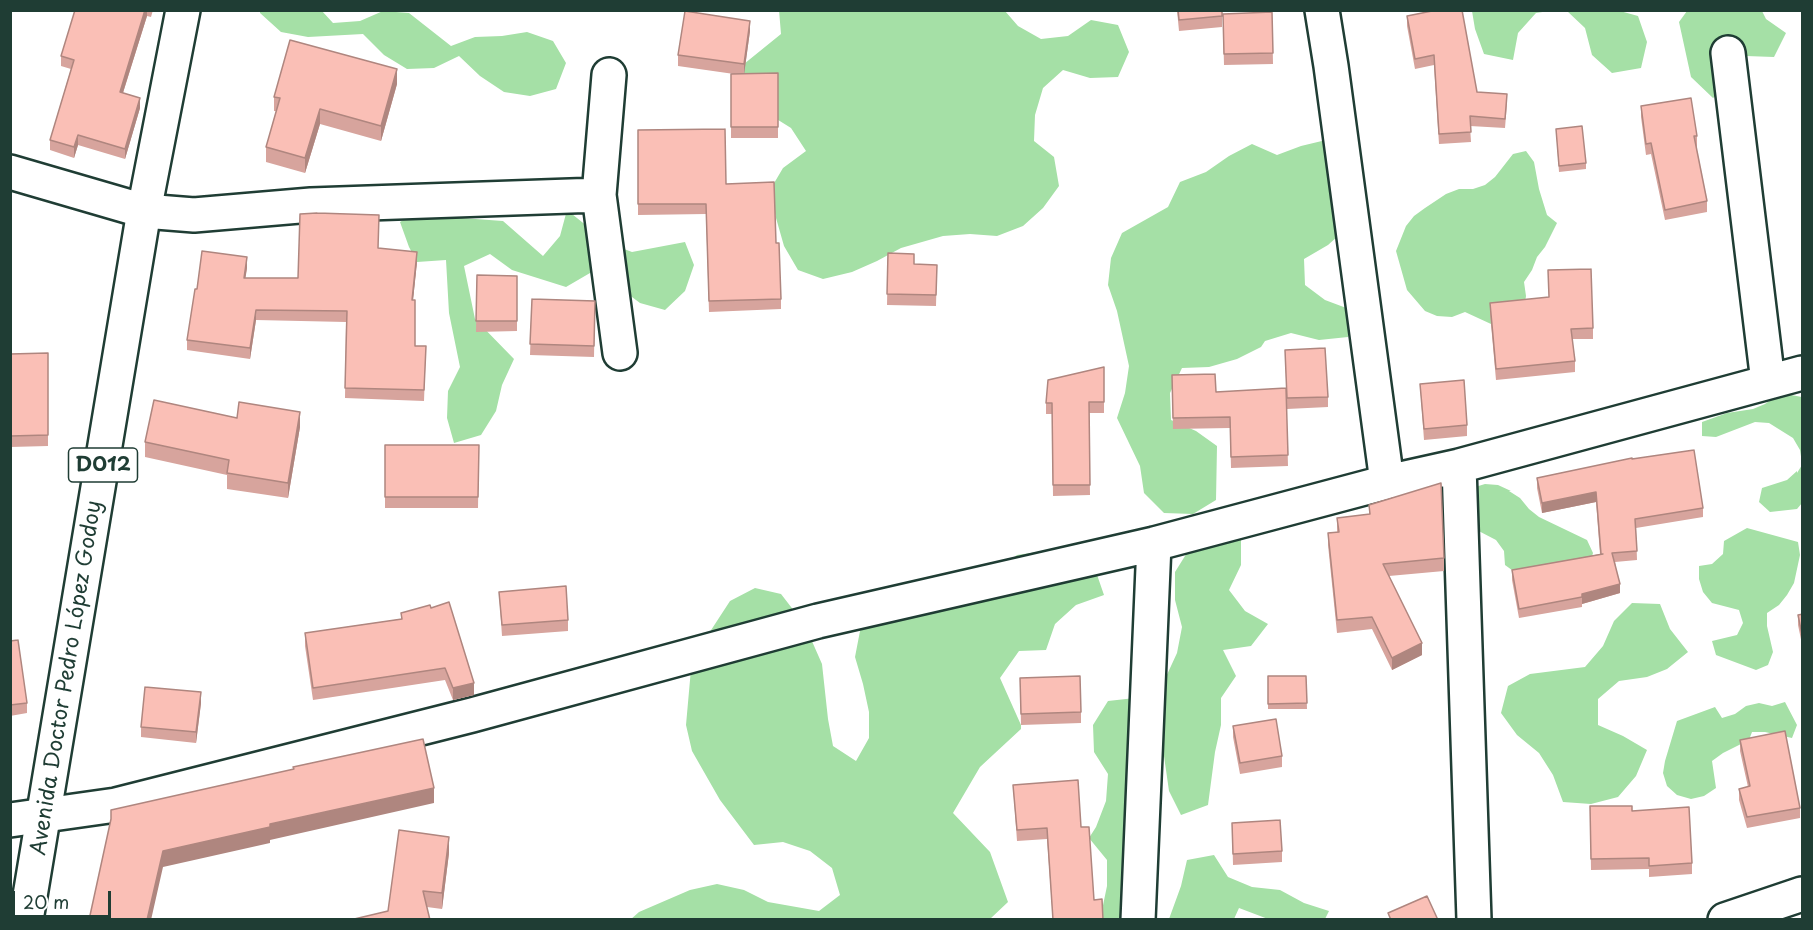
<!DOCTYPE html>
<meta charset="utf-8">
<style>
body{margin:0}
#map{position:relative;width:1813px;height:930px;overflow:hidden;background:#fff;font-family:"Playpen Sans",sans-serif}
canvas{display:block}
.frame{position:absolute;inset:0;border:12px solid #1f3d34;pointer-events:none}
.scale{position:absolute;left:12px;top:891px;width:99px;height:27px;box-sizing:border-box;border:3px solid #1f3d34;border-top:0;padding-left:8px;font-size:18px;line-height:21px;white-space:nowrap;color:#1f3d34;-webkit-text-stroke:4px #fff;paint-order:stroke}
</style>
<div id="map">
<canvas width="1813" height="930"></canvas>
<div class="frame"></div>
<div class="scale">20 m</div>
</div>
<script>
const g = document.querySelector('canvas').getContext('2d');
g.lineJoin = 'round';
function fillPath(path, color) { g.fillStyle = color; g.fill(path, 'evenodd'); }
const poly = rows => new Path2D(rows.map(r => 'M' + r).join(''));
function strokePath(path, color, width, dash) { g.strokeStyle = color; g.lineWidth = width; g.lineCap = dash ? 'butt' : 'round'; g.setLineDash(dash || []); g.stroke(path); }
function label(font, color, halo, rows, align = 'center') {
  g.font = font + ' "Playpen Sans",sans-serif'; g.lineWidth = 4.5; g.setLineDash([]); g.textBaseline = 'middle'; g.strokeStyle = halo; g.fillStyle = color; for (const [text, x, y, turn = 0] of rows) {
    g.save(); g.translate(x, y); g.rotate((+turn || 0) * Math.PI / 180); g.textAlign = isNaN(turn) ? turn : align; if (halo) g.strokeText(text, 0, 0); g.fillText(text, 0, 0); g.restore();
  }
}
const green = poly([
 [779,10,1005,11,1018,26,1041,39,1068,36,1091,20,1118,25,1129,52,1118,77,1090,78,1063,70,1043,88,1035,115,1034,141,1054,157,1059,186,1043,208,1023,226,997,236,970,234,943,236,901,248,877,261,852,272,823,279,798,270,784,246,776,218,770,190,783,168,806,151,791,128,767,113,739,68,781,34],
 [260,11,322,11,333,23,360,21,383,11,409,13,451,46,475,37,502,36,527,32,553,41,566,63,556,89,530,96,504,92,480,76,459,56,434,68,407,69,384,55,363,34,308,37,281,32,260,13],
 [1472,11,1472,10,1549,11,1536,13,1518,33,1513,60,1484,54,1475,29],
 [1567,11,1620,11,1638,16,1647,42,1641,68,1612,73,1592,55,1585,28],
 [1687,11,1762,11,1766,19,1786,33,1774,57,1746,56,1736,82,1713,98,1691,77,1679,22],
 [1326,140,1348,227,1328,245,1304,259,1305,285,1325,300,1349,309,1348,337,1319,340,1291,333,1265,341,1261,347,1237,359,1209,367,1182,368,1170,393,1171,420,1196,431,1217,446,1216,500,1193,514,1164,513,1144,493,1140,466,1117,418,1125,393,1129,366,1117,311,1108,285,1111,258,1122,233,1168,207,1180,182,1206,172,1229,156,1252,144,1277,155,1301,146],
 [1526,151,1534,162,1539,189,1547,215,1557,223,1545,247,1537,257,1532,270,1524,282,1526,296,1524,309,1505,326,1491,324,1465,312,1452,317,1437,316,1425,311,1407,290,1396,251,1406,226,1414,216,1425,208,1446,194,1459,189,1473,189,1485,185,1495,177,1513,154],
 [422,209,448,217,503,221,543,256,560,236,567,210,608,243,632,252,685,242,694,265,685,291,665,310,640,303,616,285,590,273,566,287,512,270,490,254,464,266,475,319,514,359,502,385,496,411,481,435,454,443,447,418,448,391,460,367,449,313,446,260,417,262,409,247,400,222],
 [1791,395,1802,397,1802,463,1800,450,1793,438,1769,423,1755,422,1716,437,1702,436,1702,422,1727,413,1753,409,1765,404,1776,396],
 [1802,465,1802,503,1797,509,1770,512,1759,502,1762,488,1787,480,1797,471,1797,473],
 [1485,484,1498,485,1511,491,1509,491,1520,498,1529,509,1539,517,1587,540,1593,553,1589,567,1516,573,1505,565,1504,551,1496,540,1471,527,1472,488],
 [1747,528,1798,542,1800,555,1794,583,1787,595,1779,605,1767,613,1767,626,1773,652,1768,665,1756,670,1716,655,1712,641,1737,635,1743,623,1739,610,1712,603,1703,592,1699,579,1699,566,1712,564,1723,554,1724,541],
 [1214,538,1241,538,1241,565,1229,590,1245,611,1268,624,1251,646,1223,650,1236,676,1221,698,1221,725,1215,752,1208,805,1181,815,1169,791,1161,735,1165,679,1177,653,1182,627,1175,600,1175,572,1190,548],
 [1044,551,1095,569,1104,595,1076,605,1055,624,1046,650,1019,651,1000,678,1021,725,1021,729,980,767,953,813,990,852,1008,902,990,919,630,920,639,912,690,890,717,884,744,890,768,902,819,911,840,895,832,868,810,851,783,842,754,845,720,800,692,751,686,725,691,669,702,644,730,601,755,588,781,594,798,616,811,639,822,664,828,719,833,746,856,761,869,738,869,712,863,684,855,657,860,631,871,606,995,571,1017,555],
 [1632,603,1660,604,1670,629,1688,652,1667,669,1647,677,1619,681,1598,699,1598,725,1623,736,1647,750,1636,776,1618,797,1591,804,1563,802,1553,775,1539,753,1517,735,1501,713,1508,686,1530,674,1585,667,1603,646,1614,621],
 [1135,698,1144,919,1102,919,1102,910,1107,886,1107,860,1089,838,1096,827,1106,801,1108,774,1094,752,1093,725,1108,701],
 [1785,702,1797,725,1792,738,1765,732,1752,732,1749,740,1723,753,1712,761,1716,788,1704,796,1691,799,1677,795,1667,786,1663,773,1665,761,1677,721,1715,707,1722,718,1735,714,1746,706,1759,703,1772,706],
 [1214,855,1228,877,1252,887,1280,890,1304,903,1329,911,1325,919,1268,919,1239,908,1234,919,1169,919,1181,886,1187,860]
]);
const street = poly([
 [1322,10,1331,66,1387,482],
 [1728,53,1768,382],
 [609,75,599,195,620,353],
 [10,172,144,211,194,215,311,205,599,195],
 [1459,466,1474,920],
 [10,820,116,805,472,715,818,621,1154,544,1387,482,1459,466,1802,373],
 [1138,920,1154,544],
 [1725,920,1802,894]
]);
const primary = poly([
 [26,920,144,211,183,10]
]);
const wall = poly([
 [75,10,153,10,151,17,147,16,123,93,140,108,125,159,78,145,74,158,50,150,50,140,71,69,61,66,61,56],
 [1177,10,1222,10,1222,27,1179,31],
 [1272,12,1273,64,1224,65,1223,25],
 [1407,16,1477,92,1507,103,1505,128,1470,126,1471,142,1439,144,1434,65,1415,69,1407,26],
 [750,31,744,74,778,73,778,138,731,138,731,74,734,74,678,66,678,55],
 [397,84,381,141,320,124,305,173,266,162,266,147,276,111,274,111,274,97],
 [1641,106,1697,136,1697,147,1696,147,1707,201,1707,212,1665,220,1651,154,1646,155,1641,117],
 [1556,129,1586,163,1586,169,1559,172],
 [638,130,726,184,776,243,781,299,781,309,709,312,706,214,638,215],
 [378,249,417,262,413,300,415,346,426,346,424,401,345,398,346,322,256,320,250,359,187,350,187,340,197,289,247,268,245,278,298,278],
 [888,253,914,264,937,265,936,306,887,305],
 [477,275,517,276,517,331,476,332],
 [532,299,595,301,594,357,530,355],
 [1490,303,1593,328,1593,339,1572,339,1575,361,1575,372,1496,380,1490,313],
 [1285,350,1328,397,1328,407,1287,409],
 [48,353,48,446,10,447,10,354],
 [1104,367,1104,413,1089,413,1090,495,1053,496,1052,414,1046,414,1046,403],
 [1172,375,1216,392,1286,388,1288,466,1231,468,1230,428,1173,429],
 [1420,384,1467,425,1467,436,1424,440],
 [237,418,300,427,288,498,227,489,227,475,145,457,145,442],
 [385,445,479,445,478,508,385,508],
 [1632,459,1703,508,1703,517,1636,528,1637,560,1615,562,1620,593,1582,604,1582,607,1519,618,1512,580,1512,570,1600,554,1596,502,1542,513,1537,488,1537,478],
 [1369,505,1444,558,1444,571,1389,576,1422,655,1392,670,1372,629,1337,633,1328,545,1328,533,1337,532,1337,518,1369,514],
 [499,592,568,620,568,631,502,636],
 [431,608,474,695,453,700,445,680,313,700,305,646,305,633,401,619,401,613],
 [1803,614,1803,649,1798,625,1798,615],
 [10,641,27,703,27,713,10,716],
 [1268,676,1306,676,1307,709,1268,709],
 [1020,678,1081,712,1081,723,1021,725],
 [201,703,196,743,141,737,141,727],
 [1233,726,1282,756,1282,767,1240,774,1233,737],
 [1740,740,1800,808,1800,818,1747,828,1739,800,1739,789,1748,787,1740,751],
 [1013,785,1081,827,1094,900,1103,920,1053,920,1047,839,1017,841],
 [1590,806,1632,811,1692,863,1692,874,1649,877,1649,869,1591,870],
 [1232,823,1282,851,1282,862,1233,865],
 [449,853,442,909,427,907,388,911]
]);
const shadedWall = poly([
 [145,10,147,10,147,16,120,102,120,92],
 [750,21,750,31,744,75,744,64],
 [397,69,397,84,381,141,381,126],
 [140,98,140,108,125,159,125,149],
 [320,109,320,124,305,173,305,158],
 [78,135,78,145,74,158,74,147],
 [417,252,417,262,412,310,412,300],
 [247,257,247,268,244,288,244,278],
 [256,310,256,320,250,359,250,348],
 [300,412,300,427,288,498,288,483],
 [1596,492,1596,502,1542,513,1542,503],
 [1620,584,1620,593,1582,604,1582,594],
 [1422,643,1422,655,1392,670,1392,658],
 [474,683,474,695,453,700,453,688],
 [201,692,201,703,196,743,196,732],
 [434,788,434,803,270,840,270,843,163,867,151,920,147,920,163,851,270,824],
 [449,837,449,853,442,909,442,893]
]);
const building = poly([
 [75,10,145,10,120,92,140,98,125,149,78,135,74,147,50,140,74,60,61,56,75,10],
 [1178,10,1222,10,1222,16,1179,20,1178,10],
 [1437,10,1462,10,1477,92,1507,94,1505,119,1470,116,1471,132,1439,134,1434,55,1415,59,1407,16,1437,10],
 [685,11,750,21,744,64,678,55,685,11],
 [1272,12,1273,53,1224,54,1223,14,1272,12],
 [290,40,397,69,381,126,320,109,305,158,266,147,280,98,274,97,290,40],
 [778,73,778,127,731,127,731,74,778,73],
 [1691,98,1697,136,1694,136,1707,201,1665,210,1651,143,1646,144,1641,106,1691,98],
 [1582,126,1586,163,1559,166,1556,129,1582,126],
 [725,129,726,184,774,182,776,243,779,243,781,299,709,301,706,204,638,204,638,130,725,129],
 [317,213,379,215,378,248,417,252,412,300,415,300,415,346,426,346,424,390,345,388,347,311,256,310,250,348,187,340,195,289,197,289,202,251,247,257,244,278,298,278,300,214,317,213],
 [888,253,914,254,914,264,937,265,936,295,887,294,888,253],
 [1591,269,1593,328,1571,329,1575,361,1496,369,1490,303,1549,297,1548,270,1591,269],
 [477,275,517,276,517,321,476,321,477,275],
 [532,299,595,301,594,346,530,344,532,299],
 [1325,348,1328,397,1287,398,1285,350,1325,348],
 [48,353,48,435,10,436,10,354,48,353],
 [1104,367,1104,402,1089,402,1090,485,1053,485,1052,403,1046,403,1048,380,1104,367],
 [1215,374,1216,392,1286,388,1288,455,1231,457,1230,417,1173,418,1172,375,1215,374],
 [1464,380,1467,425,1424,429,1420,384,1464,380],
 [154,400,237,418,239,402,300,412,288,483,227,473,229,460,145,442,154,400],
 [385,445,479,445,478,497,385,497,385,445],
 [1694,450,1703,508,1635,519,1637,551,1612,553,1620,584,1582,594,1582,597,1519,609,1512,570,1603,554,1601,554,1596,492,1542,503,1537,478,1632,458,1632,459,1694,450],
 [1441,483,1444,558,1383,564,1422,643,1392,658,1372,617,1337,620,1328,533,1339,532,1337,518,1370,514,1369,505,1441,483],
 [566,586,568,620,502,625,499,592,566,586],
 [449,602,474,683,453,688,445,668,313,688,305,633,402,619,401,613,430,605,431,608,449,602],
 [1803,614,1803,639,1798,615,1803,614],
 [18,640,27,703,10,705,10,641,18,640],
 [1080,676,1081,712,1021,714,1020,678,1080,676],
 [1268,676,1306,676,1307,703,1268,704,1268,676],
 [145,687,201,692,196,732,141,727,145,687],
 [1276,719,1282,756,1240,763,1233,726,1276,719],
 [1785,731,1800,808,1747,817,1739,789,1750,786,1740,740,1785,731],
 [423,739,434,788,270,824,270,827,163,851,147,920,89,920,111,819,111,810,294,769,293,767,423,739],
 [1078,780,1081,827,1089,827,1094,900,1102,899,1103,920,1053,920,1047,828,1017,830,1013,785,1078,780],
 [1590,806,1632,806,1632,811,1689,807,1692,863,1649,866,1649,858,1591,859,1590,806],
 [1280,820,1282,851,1233,854,1232,823,1280,820],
 [399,830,449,837,442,893,423,891,430,920,350,920,388,911,399,830],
 [1427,896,1438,920,1391,920,1388,913,1427,896]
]);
const shields = [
 [103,465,69]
];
const shieldNames = [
 ["D012",103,465]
];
const streetNames = [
 ["Avenida Doctor Pedro López Godoy",67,678,-81]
];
fillPath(green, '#a5e0a6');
strokePath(street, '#1f3d34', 38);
strokePath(primary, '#1f3d34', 38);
strokePath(street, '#fff', 33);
strokePath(primary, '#fff', 33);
fillPath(wall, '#d7a49d');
fillPath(shadedWall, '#af867f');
fillPath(building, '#fabfb6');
strokePath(building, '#af867f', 1.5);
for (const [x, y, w] of shields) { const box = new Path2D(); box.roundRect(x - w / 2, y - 17, w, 34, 4.5); g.fillStyle = '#fff'; g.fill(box); strokePath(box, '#1f3d34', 1.5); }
label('bold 20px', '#1f3d34', null, shieldNames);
label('21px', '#1f3d34', '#fff', streetNames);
</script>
